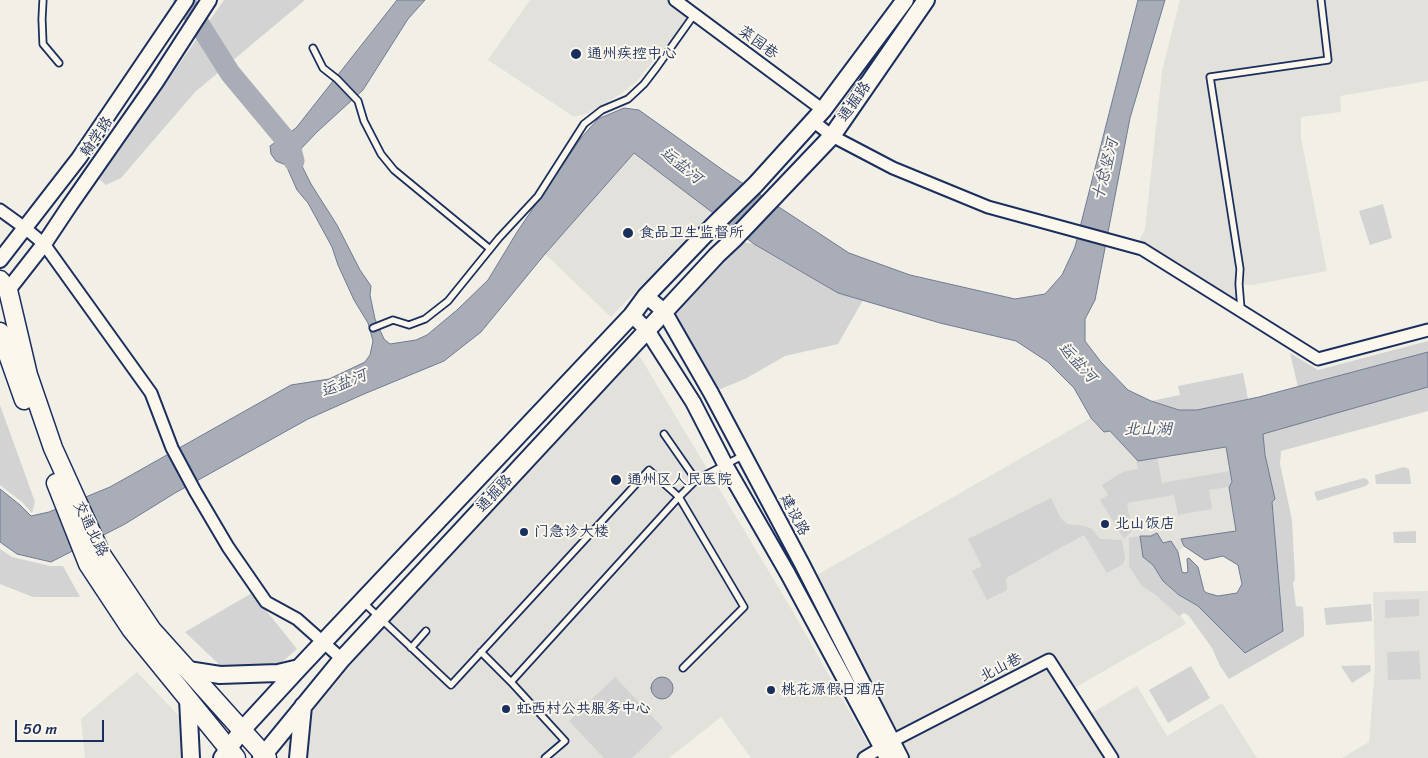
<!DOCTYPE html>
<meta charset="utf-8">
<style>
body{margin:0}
#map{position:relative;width:1428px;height:758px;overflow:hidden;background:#f2efe6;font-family:Sriracha,sans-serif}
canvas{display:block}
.scale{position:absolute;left:15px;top:720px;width:89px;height:22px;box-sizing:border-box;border:2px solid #1b2f5e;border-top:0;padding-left:6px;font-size:15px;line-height:18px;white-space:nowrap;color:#1b2f5e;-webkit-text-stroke:4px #fbf7ec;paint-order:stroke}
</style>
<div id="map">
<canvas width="1428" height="758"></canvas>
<div class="scale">50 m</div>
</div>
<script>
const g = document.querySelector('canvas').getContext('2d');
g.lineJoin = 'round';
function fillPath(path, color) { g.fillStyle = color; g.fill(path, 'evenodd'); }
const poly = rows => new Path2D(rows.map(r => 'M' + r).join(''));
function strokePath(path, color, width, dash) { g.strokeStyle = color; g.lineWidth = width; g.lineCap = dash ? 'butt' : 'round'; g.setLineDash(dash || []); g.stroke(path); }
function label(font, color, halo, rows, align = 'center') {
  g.font = font + ' Sriracha,"LXGW WenKai TC",sans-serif'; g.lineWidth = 4; g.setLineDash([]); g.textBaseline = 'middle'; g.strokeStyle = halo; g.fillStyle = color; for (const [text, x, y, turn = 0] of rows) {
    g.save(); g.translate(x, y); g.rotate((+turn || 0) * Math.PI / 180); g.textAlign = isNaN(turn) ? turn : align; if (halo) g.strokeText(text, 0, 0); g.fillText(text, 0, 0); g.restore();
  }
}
const built = poly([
 [530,0,675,0,691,12,665,47,636,82,622,93,596,109,585,114,574,117,488,60],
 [1180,0,1428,0,1428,81,1340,96,1341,112,1301,117,1301,138,1327,271,1252,285,1239,285,1241,312,1136,247,1145,229,1162,71],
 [634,153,712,212,611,317,545,254],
 [636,350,792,610,876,758,751,758,721,717,669,758,295,758,285,745,375,635],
 [1091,418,1104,432,1110,431,1138,461,1226,447,1232,482,1229,488,1236,532,1182,539,1184,546,1178,552,1171,541,1163,543,1160,540,1151,536,1140,537,1143,557,1186,624,1069,691,1085,717,1137,686,1167,736,1222,703,1257,758,901,758,810,579],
 [1428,591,1428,758,1342,758,1369,742,1375,668,1373,592],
 [137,672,179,716,185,758,85,758,81,719]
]);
const green = poly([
 [224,0,305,0,195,92,121,178,106,185,99,179],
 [1383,204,1392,238,1370,245,1359,211],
 [733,240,754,244,838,293,863,300,838,344,785,356,745,379,711,393,664,311],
 [1428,341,1428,352,1298,387,1290,353,1318,370],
 [1243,373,1248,399,1197,410,1179,410,1151,401,1180,395,1178,386],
 [1428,387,1428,411,1281,451,1280,464,1292,520,1295,579,1293,583,1296,606,1303,607,1304,626,1304,636,1229,679,1220,666,1212,648,1189,616,1184,613,1179,616,1156,595,1142,586,1129,566,1129,538,1140,536,1143,557,1153,565,1163,581,1179,595,1198,606,1245,653,1265,455,1263,434],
 [0,405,35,502,32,513,22,502,0,485],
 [1157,457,1162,483,1230,471,1232,482,1227,487,1209,490,1212,509,1178,515,1174,495,1127,503,1132,531,1124,539,1100,500,1108,495,1102,485,1123,472,1138,469,1136,461],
 [1404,467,1409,469,1411,484,1376,484,1375,475],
 [1364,478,1368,480,1369,483,1366,486,1317,501,1314,492],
 [1051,498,1061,519,1067,524,1084,526,1092,529,1100,539,1122,540,1125,558,1123,564,1107,573,1084,535,1006,578,1007,590,987,600,972,571,982,566,968,539],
 [1416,531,1416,543,1394,543,1393,532],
 [0,549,12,557,50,566,63,566,80,597,33,597,0,584],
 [252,593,297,649,267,675,227,672,185,632],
 [1419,599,1419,616,1385,618,1385,600],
 [1371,604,1372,621,1326,625,1324,608],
 [1419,651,1421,679,1388,680,1387,652],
 [1370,665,1371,671,1352,683,1341,666],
 [1191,666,1210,698,1168,723,1149,690],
 [615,677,663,728,632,758,604,758,569,721]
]);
const water = poly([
 [397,0,425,0,408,19,363,90,317,132,296,154,311,184,337,225,360,270,371,286,370,295,375,319,384,339,390,344,416,340,427,335,457,310,488,280,517,232,581,138,598,119,624,108,639,110,727,173,849,253,910,275,1015,299,1045,294,1062,275,1075,247,1138,0,1165,0,1130,118,1095,300,1085,319,1085,341,1101,362,1128,390,1151,401,1179,410,1197,410,1259,397,1428,352,1428,387,1263,434,1265,455,1275,499,1272,502,1283,631,1245,653,1198,606,1179,595,1163,581,1153,565,1143,557,1140,536,1151,536,1157,533,1163,543,1171,541,1178,552,1182,572,1185,573,1188,572,1187,559,1189,558,1198,567,1204,591,1207,593,1218,596,1237,593,1242,584,1238,565,1223,556,1205,560,1184,546,1181,539,1236,531,1229,487,1232,482,1226,447,1138,461,1110,431,1104,432,1091,418,1074,388,1048,362,1016,341,940,323,838,293,754,244,634,153,545,254,481,332,444,361,364,394,308,419,175,493,125,524,51,562,17,554,0,542,0,489,20,505,31,516,49,512,110,487,291,385,329,379,365,362,370,355,373,341,368,323,354,300,338,265,332,247,308,203,297,190,286,165,276,161,271,154,270,146,296,128,397,0],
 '651 688a11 11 0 1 1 22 0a11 11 0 1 1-22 0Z'
]);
const river = poly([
 [184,0,230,73,290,145,294,161]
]);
const service = poly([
 [43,0,42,19,43,44,59,63],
 [313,48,323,68,337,79,358,101,364,121,381,154,394,170,490,249],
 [1241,309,1239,284,1240,269,1210,77,1328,60,1321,0],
 [373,328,393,320,409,325,425,319,448,301,499,238,538,196,584,124,602,110,628,99,644,84,657,67,694,15],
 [664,434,696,480],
 [364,603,451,685,649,470,679,497,696,480,744,455],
 [411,648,426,631],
 [481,652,511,682],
 [545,758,565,741,511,682,679,497,744,607,683,668]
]);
const minor = poly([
 [675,0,823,110],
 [813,121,832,136,893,168,988,207,1142,249,1318,359,1428,330],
 [0,210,25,228,44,244,151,393,172,448,195,491,228,547,266,602,297,619,342,659],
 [864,758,892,741,1049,660,1112,758]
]);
const tertiary = poly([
 [0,260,79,158,186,0],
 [8,290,44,244,70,205,156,82,209,0],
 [646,296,664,311,711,393,802,564,901,758],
 [632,315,647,330,693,402,727,468,788,574,887,758]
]);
const secondary = poly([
 [188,670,220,675,278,673,299,668],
 [188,699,191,758],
 [222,758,242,730,299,668,632,315,646,296,715,224,755,185,823,110,905,0],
 [261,758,342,659,717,255,733,240,832,136,926,0],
 [298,758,303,706]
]);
const primary = poly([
 [0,280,8,290,28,375,53,448,101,554,152,630,267,758],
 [0,332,24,400],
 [56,483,88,564,131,629,236,758]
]);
const markers = [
 [576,54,6,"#1b2f5e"],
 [628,233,6,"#1b2f5e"],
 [616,480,6,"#1b2f5e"],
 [1105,524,5,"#1b2f5e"],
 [524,532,5,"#1b2f5e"],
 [771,690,5,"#1b2f5e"],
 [506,709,5,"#1b2f5e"]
];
const streetNames = [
 ["菜园巷",758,43,36],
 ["通掘路",855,102,-55],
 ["翰学路",97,137,-55],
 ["通掘路",495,494,-47],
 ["建设路",794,515,62],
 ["交通北路",90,529,64],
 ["北山巷",1001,668,-27]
];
const poiNames = [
 ["通州疾控中心",587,54],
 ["食品卫生监督所",639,233],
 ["通州区人民医院",627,480],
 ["北山饭店",1115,524],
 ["门急诊大楼",534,532],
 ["桃花源假日酒店",781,690],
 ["虹西村公共服务中心",516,709]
];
const waterNames = [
 ["运盐河",681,166,39],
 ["十总竖河",1106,170,-76],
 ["运盐河",1077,363,48],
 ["运盐河",344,384,-22],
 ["北山湖",1148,430]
];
fillPath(built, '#e2e1dc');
fillPath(green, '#d2d3d2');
fillPath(water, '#a9adb7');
strokePath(water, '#707b93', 1);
strokePath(river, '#a9adb7', 21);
strokePath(service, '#1b2f5e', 9);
strokePath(minor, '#1b2f5e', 15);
strokePath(tertiary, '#1b2f5e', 18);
strokePath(secondary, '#1b2f5e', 20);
strokePath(primary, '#1b2f5e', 21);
strokePath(service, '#fbf7ec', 5.5);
strokePath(minor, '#fbf7ec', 11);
strokePath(tertiary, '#fbf7ec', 14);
strokePath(secondary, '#fbf7ec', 16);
strokePath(primary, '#fbf7ec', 18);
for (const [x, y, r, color] of markers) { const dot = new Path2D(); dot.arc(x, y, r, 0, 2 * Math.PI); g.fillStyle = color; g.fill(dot); strokePath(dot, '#fbf7ec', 2); }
label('15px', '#1b2f5e', '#fbf7ec', streetNames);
label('15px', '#1b2f5e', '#fbf7ec', poiNames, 'left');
label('italic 16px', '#465579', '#fbf7ec', waterNames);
</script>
